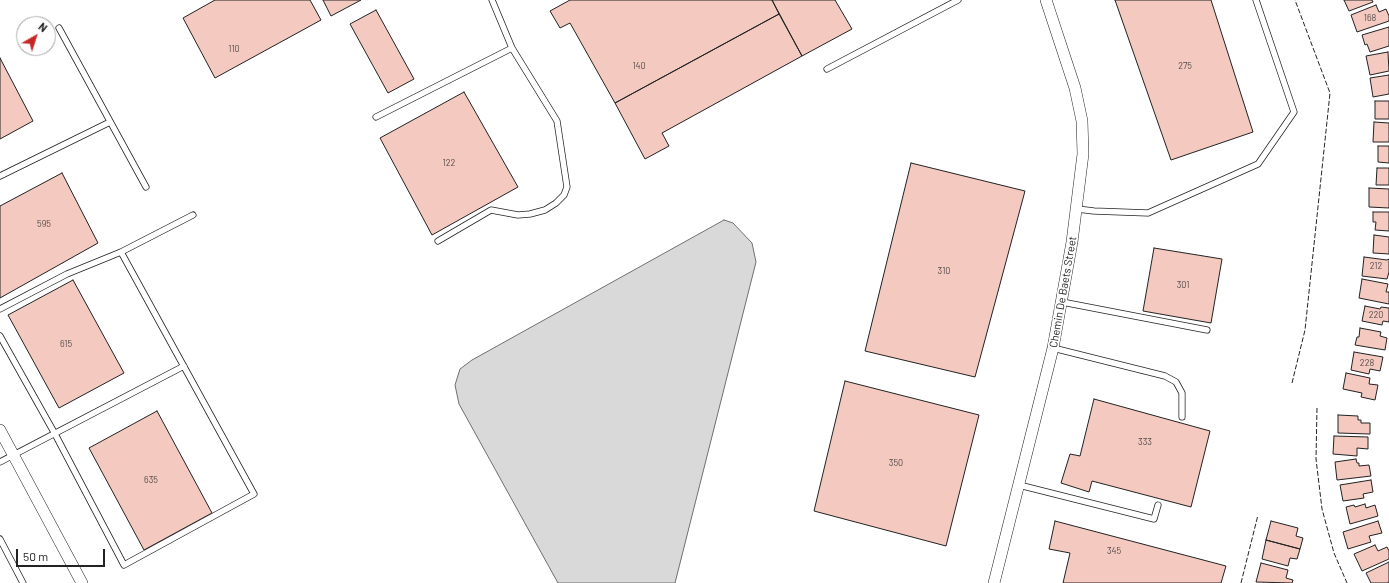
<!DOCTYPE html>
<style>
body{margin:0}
#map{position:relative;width:1389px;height:583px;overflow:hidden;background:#fff;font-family:Barlow,sans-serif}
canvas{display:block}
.north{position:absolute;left:16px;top:16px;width:40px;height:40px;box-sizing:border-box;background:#fff;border:1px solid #a7a7a7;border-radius:50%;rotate:39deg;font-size:11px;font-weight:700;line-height:16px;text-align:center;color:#222}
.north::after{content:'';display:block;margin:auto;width:14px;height:18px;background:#c62828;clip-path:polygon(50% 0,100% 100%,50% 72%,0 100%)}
.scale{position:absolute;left:16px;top:549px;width:89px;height:18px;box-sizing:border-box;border:2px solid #222;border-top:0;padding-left:5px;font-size:12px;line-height:14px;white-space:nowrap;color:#222;-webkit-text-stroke:3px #fff;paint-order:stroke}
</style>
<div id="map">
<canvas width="1389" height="583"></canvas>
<div class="north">N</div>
<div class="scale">50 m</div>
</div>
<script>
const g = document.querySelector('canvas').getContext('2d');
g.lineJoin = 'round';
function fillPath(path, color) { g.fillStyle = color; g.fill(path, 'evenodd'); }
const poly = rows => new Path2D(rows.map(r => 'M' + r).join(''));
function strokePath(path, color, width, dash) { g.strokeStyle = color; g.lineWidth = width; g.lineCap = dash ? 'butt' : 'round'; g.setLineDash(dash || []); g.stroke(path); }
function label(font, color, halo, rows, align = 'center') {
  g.font = font + ' Barlow,sans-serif'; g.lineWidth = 3; g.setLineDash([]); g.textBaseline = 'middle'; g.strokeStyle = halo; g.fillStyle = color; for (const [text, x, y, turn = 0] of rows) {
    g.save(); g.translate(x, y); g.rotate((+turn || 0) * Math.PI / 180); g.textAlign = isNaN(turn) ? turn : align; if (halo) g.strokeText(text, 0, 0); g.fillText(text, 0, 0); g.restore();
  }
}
const water = poly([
 [724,220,733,223,752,243,756,262,675,583,558,583,459,404,455,385,460,369,472,360,724,220]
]);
const building = poly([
 [215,0,310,0,321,20,215,78,183,18,215,0],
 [323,0,361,0,331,16,323,0],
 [570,0,772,0,779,14,615,103,570,23,560,28,550,11,570,0],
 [772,0,835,0,852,29,802,56,772,0],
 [1115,0,1211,0,1253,132,1171,160,1115,0],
 [1344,0,1372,0,1373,2,1349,11,1344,0],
 [1376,5,1379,12,1386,9,1389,16,1389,21,1357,32,1351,15,1376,5],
 [376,10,414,79,388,93,350,24,376,10],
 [779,14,802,56,662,133,669,146,645,159,615,103,779,14],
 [1389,27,1389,46,1370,52,1367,44,1365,45,1362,35,1389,27],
 [1388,52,1389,71,1370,75,1366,56,1388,52],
 [0,58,33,121,0,139,0,58],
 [1389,75,1389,94,1373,97,1370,78,1389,75],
 [464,92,518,187,432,235,380,138,464,92],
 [1375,101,1389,101,1389,119,1375,119,1375,101],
 [1374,122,1389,123,1389,142,1373,142,1374,122],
 [1378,146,1389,146,1389,163,1378,162,1378,146],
 [911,163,1025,191,975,377,865,351,911,163],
 [1377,168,1389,168,1389,185,1376,185,1377,168],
 [62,173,98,243,0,298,0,206,62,173],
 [1369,188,1389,189,1389,208,1369,207,1369,188],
 [1373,212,1389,212,1389,231,1375,230,1376,222,1373,222,1373,212],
 [1374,235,1389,237,1389,254,1373,253,1374,235],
 [1154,248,1222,259,1211,323,1143,311,1154,248],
 [1364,257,1387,260,1389,259,1389,272,1387,279,1362,276,1364,257],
 [1362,279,1388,284,1386,292,1389,292,1389,304,1359,298,1362,279],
 [73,280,124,373,59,408,8,315,73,280],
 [1365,306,1380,309,1381,307,1389,308,1389,322,1383,321,1382,325,1362,321,1365,306],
 [1360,328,1381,332,1380,336,1387,338,1385,350,1355,345,1357,337,1359,337,1360,328],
 [1354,352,1383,357,1380,371,1370,369,1369,374,1351,370,1354,352],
 [1346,373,1370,378,1369,384,1378,385,1375,400,1361,397,1362,393,1343,389,1346,373],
 [845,381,979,415,946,546,814,511,845,381],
 [1094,399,1210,431,1191,507,1092,481,1089,492,1061,483,1070,454,1080,456,1094,399],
 [157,411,212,513,144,550,89,448,157,411],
 [1338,415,1358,416,1358,420,1361,420,1361,423,1370,423,1370,434,1338,433,1338,415],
 [1334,436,1368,437,1368,449,1357,448,1357,456,1333,454,1334,436],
 [1356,459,1357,463,1359,463,1359,466,1369,465,1371,476,1337,480,1335,462,1356,459],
 [1371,480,1373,492,1363,494,1364,498,1343,501,1340,485,1371,480],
 [1365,504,1366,508,1375,505,1378,516,1350,524,1346,507,1354,505,1355,507,1365,504],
 [1055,521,1226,566,1221,583,1063,583,1070,553,1049,549,1055,521],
 [1271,521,1298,528,1296,536,1303,538,1300,549,1266,540,1271,521],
 [1378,521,1382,533,1369,536,1371,542,1348,549,1343,532,1378,521],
 [1266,540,1300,549,1297,559,1290,558,1288,566,1262,559,1266,540],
 [1375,545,1378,551,1387,547,1389,551,1389,559,1362,571,1354,554,1375,545],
 [1389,562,1389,582,1387,583,1371,583,1366,573,1389,562],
 [1261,563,1288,570,1286,578,1293,580,1292,583,1256,582,1261,563]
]);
const lane = poly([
 [59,28,146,187],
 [827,69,958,0],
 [376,117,512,48],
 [0,176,110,122],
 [1077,209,1094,211,1148,213,1258,164,1294,112,1256,0],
 [438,241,491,210,518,215,530,214,545,210,556,203,564,195,567,187,557,121,512,48,492,0],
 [1062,302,1207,330],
 [0,309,67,274,121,252,193,215],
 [0,336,55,434,124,565,254,494,121,252],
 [1053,348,1165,376,1176,382,1182,393,1182,417],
 [0,462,184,366],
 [1019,485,1154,519,1158,505],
 [0,539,23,583]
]);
const street = poly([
 [0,430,82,583],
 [994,583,1053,348,1072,242,1083,154,1082,121,1075,88,1046,0]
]);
const fence = poly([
 [1292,383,1305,330,1330,93,1295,0],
 [1317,408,1316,459,1322,509,1334,553,1347,583],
 [1241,583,1258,515]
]);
const numberNames = [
 ["168",1370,18],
 ["110",234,49],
 ["140",639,66],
 ["275",1185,66],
 ["122",449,163],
 ["595",44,224],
 ["212",1376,266],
 ["310",944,271],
 ["301",1183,285],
 ["220",1376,315],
 ["615",66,344],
 ["228",1367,363],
 ["333",1145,442],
 ["350",896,463],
 ["635",151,480],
 ["345",1114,551]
];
const streetNames = [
 ["Chemin De Baets Street",1063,292,-80]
];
fillPath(water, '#d9d9d9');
strokePath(water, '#6f6f6f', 1);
fillPath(building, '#f3c9c0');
strokePath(building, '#222', 1);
strokePath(lane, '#222', 7);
strokePath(street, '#222', 12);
strokePath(lane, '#fff', 5.5);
strokePath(street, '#fff', 11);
strokePath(fence, '#222', 1, [5, 2]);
label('9px', '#564c4a', null, numberNames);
label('11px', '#222', '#fff', streetNames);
</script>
